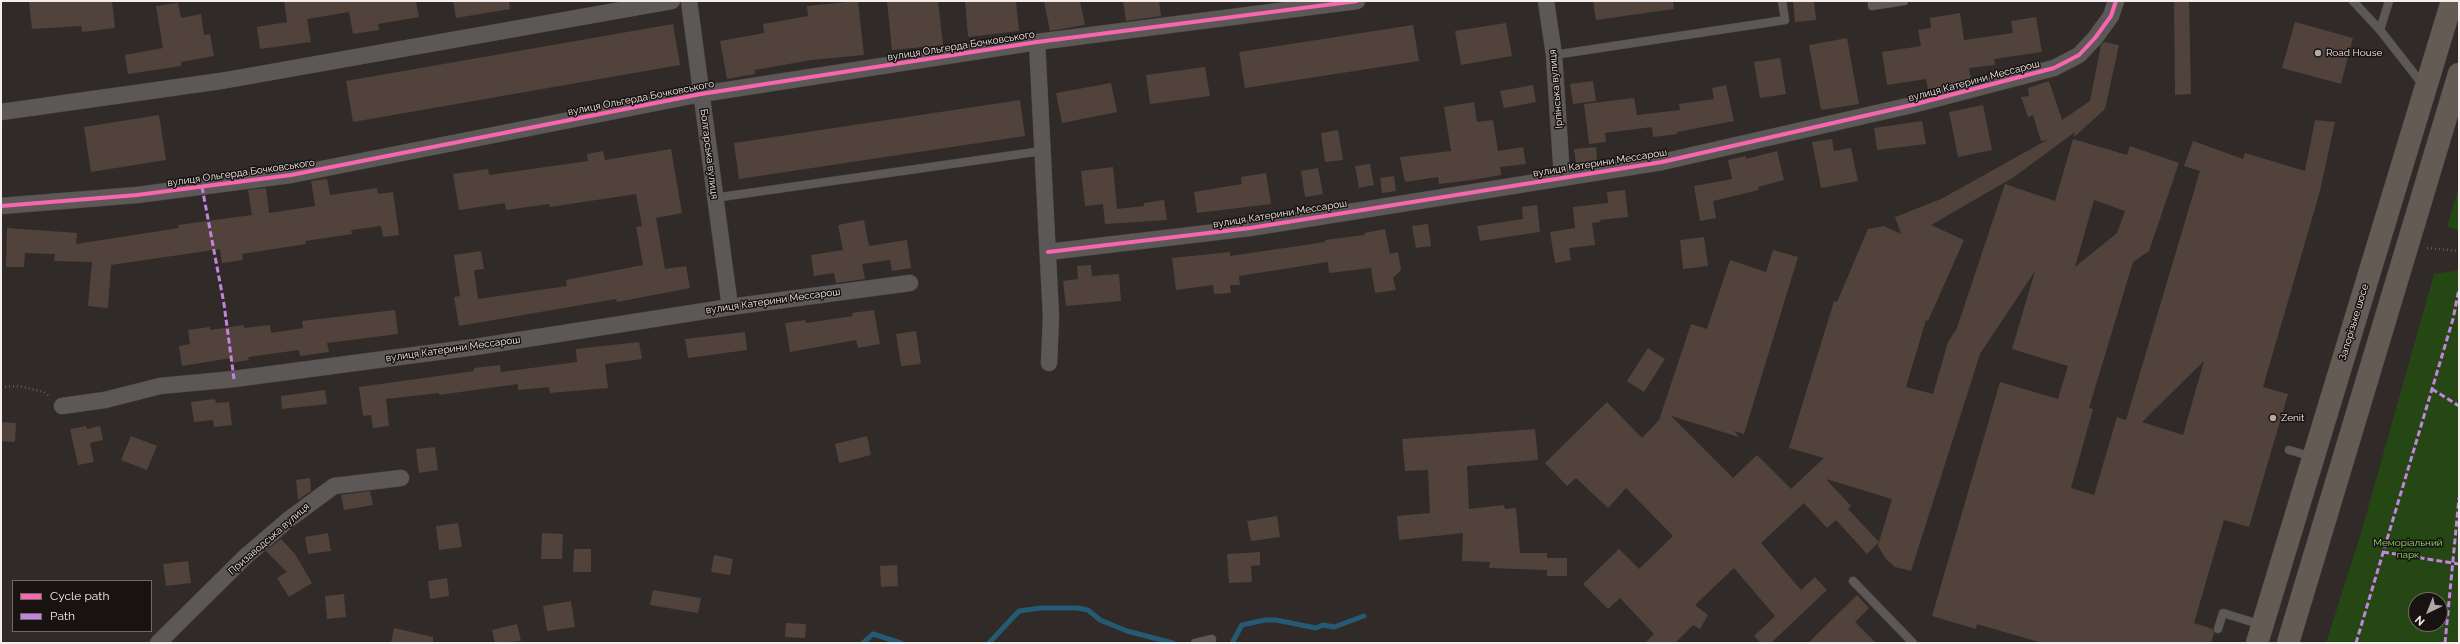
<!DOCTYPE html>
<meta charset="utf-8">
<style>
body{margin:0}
#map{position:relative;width:2460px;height:644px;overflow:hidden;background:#302a28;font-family:Raleway,sans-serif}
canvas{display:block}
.frame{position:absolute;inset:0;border:2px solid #f4edeb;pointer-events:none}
.legend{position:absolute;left:12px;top:580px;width:140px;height:52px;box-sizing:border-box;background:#181311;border:1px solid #706a68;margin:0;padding:5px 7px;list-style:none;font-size:12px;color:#f4edeb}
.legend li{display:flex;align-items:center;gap:8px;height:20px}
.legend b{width:20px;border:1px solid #706a68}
.north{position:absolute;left:2408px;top:592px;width:40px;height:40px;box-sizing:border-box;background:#181311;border:1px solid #706a68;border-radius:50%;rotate:223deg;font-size:11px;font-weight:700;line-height:16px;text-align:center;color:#f4edeb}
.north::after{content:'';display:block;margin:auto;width:14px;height:18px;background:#afa9a7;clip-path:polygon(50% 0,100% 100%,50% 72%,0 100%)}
</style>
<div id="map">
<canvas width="2460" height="644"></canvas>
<div class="frame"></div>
<ul class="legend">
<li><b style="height:5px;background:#f766af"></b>Cycle path</li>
<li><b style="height:5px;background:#c483df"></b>Path</li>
</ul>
<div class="north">N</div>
</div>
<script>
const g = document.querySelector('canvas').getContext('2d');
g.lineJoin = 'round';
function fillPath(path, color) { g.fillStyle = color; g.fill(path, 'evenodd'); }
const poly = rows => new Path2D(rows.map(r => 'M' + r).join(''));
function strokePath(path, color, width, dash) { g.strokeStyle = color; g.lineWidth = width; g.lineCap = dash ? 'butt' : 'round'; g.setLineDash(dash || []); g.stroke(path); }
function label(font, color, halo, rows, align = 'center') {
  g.font = font + ' Raleway,sans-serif'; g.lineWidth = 3; g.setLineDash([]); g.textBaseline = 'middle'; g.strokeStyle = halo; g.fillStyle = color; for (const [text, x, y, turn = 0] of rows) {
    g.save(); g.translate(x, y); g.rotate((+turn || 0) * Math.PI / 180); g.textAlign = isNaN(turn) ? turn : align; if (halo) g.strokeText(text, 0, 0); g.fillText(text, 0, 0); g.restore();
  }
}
const green = poly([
 [2459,186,2459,231,2447,226],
 [2459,270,2459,643,2326,643,2360,536,2434,274],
 [2416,600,2440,600,2440,624,2416,624]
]);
const stream = poly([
 [863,643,873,634,901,643],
 [989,643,1019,611,1041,608,1077,608,1088,610,1100,620,1127,631,1173,643],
 [1232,643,1242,625,1265,620,1276,620,1316,628,1323,625,1334,627,1364,616]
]);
const building = poly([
 [29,1,112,1,115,28,82,32,81,26,32,29],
 [284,1,416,1,419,17,378,24,379,30,353,34,349,12,307,19,311,42,260,49,257,27,287,22],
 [453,1,509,1,510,9,456,18],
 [858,1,864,55,811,60,755,70,755,74,727,79,720,41,764,33,763,24,808,16,807,6],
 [887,1,938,1,943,45,892,50],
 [965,1,1016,1,1019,31,968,37],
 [1044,1,1080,1,1085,25,1050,31],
 [1123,1,1159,1,1161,16,1126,21],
 [1593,1,1673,1,1674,9,1596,20],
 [1793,1,1814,1,1816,20,1795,22],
 [2174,1,2189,1,2191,94,2175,95],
 [178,3,181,18,201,14,204,35,210,34,214,56,181,62,181,66,128,74,125,55,163,48,156,6],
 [1960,13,1964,40,2013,33,2011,21,2036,17,2042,52,1994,59,1995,65,1969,68,1971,80,1945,86,1928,89,1926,79,1887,85,1882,52,1921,46,1918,30,1931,28,1930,18],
 [2295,22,2353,38,2341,84,2282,68],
 [1506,23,1512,56,1461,65,1455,31],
 [673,24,680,65,353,122,346,81],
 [1413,25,1419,61,1245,88,1239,52],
 [1847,38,1859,104,1821,110,1809,45],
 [2104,42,2119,45,2105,109,2074,137,2075,132,2014,177,1931,225,1964,240,1928,321,1926,320,1906,387,1933,394,1948,342,1957,328,2005,184,2055,201,2073,139,2127,155,2130,146,2179,163,2149,251,2133,262,2089,408,2093,409,2071,488,2094,495,2117,417,2126,420,2200,171,2184,166,2193,141,2243,159,2245,153,2305,171,2315,120,2335,122,2320,191,2263,387,2288,394,2249,527,2224,520,2194,623,2213,629,2214,633,2211,643,2042,643,1977,624,1976,629,1932,616,2000,382,2058,399,2068,366,2012,349,2035,271,1980,354,1911,571,1895,567,1886,559,1878,546,1879,542,1867,554,1836,520,1827,528,1804,503,1761,543,1801,590,1815,577,1827,590,1771,643,1761,643,1754,636,1775,616,1734,568,1695,605,1708,615,1700,629,1693,625,1675,643,1645,643,1654,634,1620,598,1608,609,1583,584,1619,549,1639,569,1673,536,1626,488,1608,508,1576,478,1567,486,1545,463,1607,402,1642,438,1659,420,1691,324,1707,329,1730,260,1766,272,1773,250,1798,257,1744,434,1734,431,1739,437,1671,416,1733,478,1757,455,1791,489,1824,458,1789,448,1834,301,1837,302,1868,229,1884,226,1901,234,1895,217,1941,199,2047,140,2041,141,2033,115,2028,117,2021,97,2029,96,2028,88,2049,81,2062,120,2090,101,2101,45],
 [2094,200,2125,211,2117,233,2075,267],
 [2204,361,2183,435,2142,422],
 [1826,479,1892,499,1879,542,1848,509,1851,506],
 [1780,58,1786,94,1760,98,1754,62],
 [1205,67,1210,96,1150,104,1146,75],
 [1593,81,1596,101,1573,104,1570,84],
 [1111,83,1117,112,1062,123,1056,93],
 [1533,85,1536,102,1504,108,1500,91],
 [1726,85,1734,121,1677,132,1677,134,1653,137,1652,127,1605,133,1606,142,1589,144,1584,104,1634,98,1637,115,1680,110,1679,104,1714,99,1712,88],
 [1020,100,1025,136,739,179,734,143],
 [1474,102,1477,122,1493,120,1498,151,1523,147,1526,164,1500,167,1501,175,1472,180,1439,184,1438,177,1405,182,1400,157,1451,151,1444,107],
 [1983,105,1992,150,1958,157,1949,112],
 [159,115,166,160,91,172,84,127],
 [1922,121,1926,144,1877,150,1874,128],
 [1338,130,1343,160,1325,162,1321,133],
 [1832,139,1834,151,1851,148,1858,181,1821,188,1812,142],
 [1596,147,1597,161,1576,163,1574,149],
 [671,149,682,213,656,218,665,269,686,266,690,288,617,302,616,299,459,326,454,297,460,296,454,255,481,251,484,269,474,270,478,299,567,286,566,280,643,265,636,227,642,226,636,194,550,207,549,204,506,210,505,203,459,210,453,174,488,169,489,175,588,161,587,154,603,151,605,160],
 [1777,151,1784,180,1758,187,1759,190,1713,201,1716,218,1700,221,1694,186,1732,179,1728,160,1746,156,1746,159],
 [1370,164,1374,185,1359,188,1355,166],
 [1113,167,1117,209,1144,206,1144,203,1164,200,1167,220,1105,224,1103,204,1085,206,1081,171],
 [1318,168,1323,194,1305,197,1301,171],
 [1266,173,1271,204,1197,213,1194,192,1242,184,1241,177],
 [1394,176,1396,191,1382,193,1380,178],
 [327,179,330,195,377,188,378,194,393,192,399,235,383,237,381,226,351,230,352,234,305,241,306,244,242,254,243,260,222,263,220,249,111,265,108,308,88,306,92,262,54,261,55,254,25,253,24,267,6,267,7,228,77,233,76,244,134,235,179,228,178,225,252,215,248,190,266,188,269,213,315,206,311,181],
 [1625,190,1628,217,1600,220,1600,222,1592,223,1595,245,1569,248,1571,260,1555,263,1550,232,1575,228,1573,207,1608,203,1607,192],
 [1537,205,1540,232,1480,241,1477,226,1523,219,1522,207],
 [864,220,869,246,907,240,911,268,892,271,890,260,862,264,865,279,836,283,834,273,814,276,811,255,843,250,838,225],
 [1428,224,1431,246,1416,248,1412,226],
 [1385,229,1390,254,1398,252,1401,270,1393,278,1396,290,1375,293,1371,268,1329,273,1328,262,1239,276,1240,285,1230,285,1231,293,1214,294,1213,285,1176,290,1172,258,1230,252,1230,256,1325,242,1325,240,1365,235,1364,233],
 [1704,237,1708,266,1683,269,1680,240],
 [1091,265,1092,276,1119,274,1121,301,1066,306,1063,281,1078,279,1077,266],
 [395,310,398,334,327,343,329,352,300,356,299,350,248,357,249,360,232,363,232,358,182,366,179,346,190,344,188,330,210,327,210,330,244,325,244,328,270,325,271,333,303,328,302,321],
 [874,310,880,344,858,348,856,340,790,352,785,323,805,320,806,323,853,316,852,313],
 [916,331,921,364,901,366,896,334],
 [745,332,747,350,688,358,685,339],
 [639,342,642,359,605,364,608,388,550,393,549,387,518,390,518,384,439,395,439,393,386,399,389,426,373,428,371,415,363,416,359,387,474,371,474,368,500,365,501,372,577,362,576,349],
 [1648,348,1665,359,1644,392,1627,381],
 [325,390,327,404,282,409,281,396],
 [215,399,216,403,229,402,232,425,214,427,213,420,194,422,191,402],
 [1,422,16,423,15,442,1,441],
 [86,426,87,429,100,426,103,440,90,443,94,462,78,465,70,429],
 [1535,429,1538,460,1467,466,1469,509,1504,505,1505,509,1516,508,1520,553,1547,553,1547,558,1567,558,1567,576,1547,576,1547,570,1489,568,1490,562,1462,561,1463,533,1399,540,1397,516,1430,513,1428,470,1405,471,1402,439],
 [131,436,157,446,147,470,121,460],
 [867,436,871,455,839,463,835,444],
 [435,447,438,470,419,473,416,449],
 [310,478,311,491,298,500,296,480],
 [370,491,373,505,344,510,341,495],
 [1277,516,1280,537,1251,541,1247,521],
 [458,523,462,547,439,550,436,526],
 [328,533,331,551,308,554,305,537],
 [542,533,563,534,562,559,541,559],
 [281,539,295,554,312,583,289,597,277,578,287,572,266,551],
 [574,549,591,549,591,572,573,572],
 [1260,552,1260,565,1251,566,1252,582,1229,583,1227,554],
 [714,555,733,559,730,575,711,572],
 [188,561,191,583,166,586,163,564],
 [897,565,898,586,881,587,880,566],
 [447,578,449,596,430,599,428,581],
 [653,590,701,598,698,613,650,605],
 [344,594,346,617,327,619,325,596],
 [1857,595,1869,608,1855,622,1876,643,1808,643],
 [571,601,575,627,547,631,543,606],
 [786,623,806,624,805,638,785,637],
 [517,624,521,641,495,643,492,630],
 [394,628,433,637,433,643,391,643]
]);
const path = poly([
 [2427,248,2459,251],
 [1,387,19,386,44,392,49,396]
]);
const service = poly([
 [1872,1,1872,6,1904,1],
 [2353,1,2380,30],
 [2389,1,2380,30,2423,85],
 [1554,55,1785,20,1782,1],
 [714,198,1042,151],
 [2289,450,2313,457],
 [1853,581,1913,643],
 [2218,629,2223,613,2262,625],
 [1195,643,1212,639,1211,643]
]);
const minor = poly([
 [689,1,730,307],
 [1546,1,1554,55,1562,177],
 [1037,42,1051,317,1049,363],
 [1,112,221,81,672,1],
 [1,206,137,195,291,175,701,94,1037,42,1357,1],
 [1048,252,1250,228,1662,162,1912,105,2054,68,2079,55,2095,38,2111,16,2116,1],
 [62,406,105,400,160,386,234,379,475,347,730,307,910,283],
 [158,643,246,556,288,520,334,486,401,478]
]);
const primary = poly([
 [2257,643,2452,1],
 [2288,643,2459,74]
]);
const quiet = poly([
 [202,187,224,304,234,379],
 [2432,389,2459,406],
 [2383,552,2459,564],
 [2356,643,2453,319,2459,289],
 [2445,643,2459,498]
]);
const cycleway = poly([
 [1,206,137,195,291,175,701,94,1037,42,1357,1],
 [1048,252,1250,228,1662,162,1912,105,2054,68,2079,55,2095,38,2111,16,2116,1]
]);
const markers = [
 [2318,53,4,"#afa9a7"],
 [2273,418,4,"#afa9a7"]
];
const streetNames = [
 ["вулиця Ольгерда Бочковського",961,46,-9],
 ["вулиця Катерини Мессарош",1974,81,-15],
 ["Ірпінська вулиця",1556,89,-95],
 ["вулиця Ольгерда Бочковського",641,98,-11],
 ["Болгарська вулиця",709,154,83],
 ["вулиця Катерини Мессарош",1600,163,-9],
 ["вулиця Ольгерда Бочковського",241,173,-8],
 ["вулиця Катерини Мессарош",1280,214,-9],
 ["вулиця Катерини Мессарош",773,301,-8],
 ["Запорізьке шосе",2354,322,-73],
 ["вулиця Катерини Мессарош",453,349,-8],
 ["Призаводська вулиця",269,539,-41]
];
const poiNames = [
 ["Road House",2326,53],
 ["Zenit",2281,418]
];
const parkNames = [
 ["Меморіальний",2408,543],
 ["парк",2408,555]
];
fillPath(green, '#244713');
strokePath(stream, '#255a74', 5);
fillPath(building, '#51433c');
strokePath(service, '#4c4745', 9);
strokePath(minor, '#4c4745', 17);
strokePath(primary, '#4c4745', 23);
strokePath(path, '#615d5b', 2.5, [1, 3]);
strokePath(service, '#5c5857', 8);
strokePath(minor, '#5c5857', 16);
strokePath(primary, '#655b55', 22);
strokePath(quiet, '#c483df', 3, [6, 3]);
strokePath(cycleway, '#f766af', 4);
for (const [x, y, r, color] of markers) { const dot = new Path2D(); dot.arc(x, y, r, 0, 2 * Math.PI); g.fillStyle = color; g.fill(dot); strokePath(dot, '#181311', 1.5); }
label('10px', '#f4edeb', '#181311', streetNames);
label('10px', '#f4edeb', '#181311', poiNames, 'left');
label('10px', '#90db73', '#181311', parkNames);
</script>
